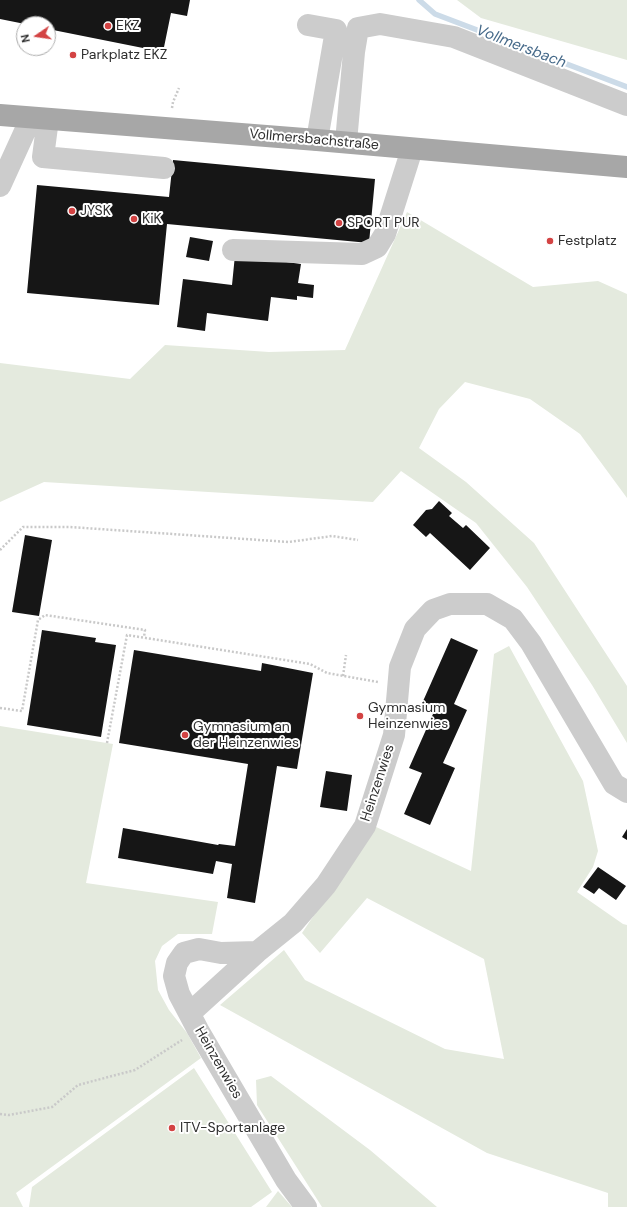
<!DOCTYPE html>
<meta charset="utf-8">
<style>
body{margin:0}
#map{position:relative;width:627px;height:1207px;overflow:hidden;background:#fff;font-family:"DM Sans",sans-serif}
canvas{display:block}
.north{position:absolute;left:16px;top:16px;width:40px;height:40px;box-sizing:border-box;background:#fff;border:1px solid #acacac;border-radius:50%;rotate:257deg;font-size:11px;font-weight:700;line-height:16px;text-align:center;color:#2f2f2f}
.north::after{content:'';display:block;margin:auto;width:14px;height:18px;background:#d34343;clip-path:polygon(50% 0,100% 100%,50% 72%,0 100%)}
</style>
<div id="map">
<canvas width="627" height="1207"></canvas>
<div class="north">N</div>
</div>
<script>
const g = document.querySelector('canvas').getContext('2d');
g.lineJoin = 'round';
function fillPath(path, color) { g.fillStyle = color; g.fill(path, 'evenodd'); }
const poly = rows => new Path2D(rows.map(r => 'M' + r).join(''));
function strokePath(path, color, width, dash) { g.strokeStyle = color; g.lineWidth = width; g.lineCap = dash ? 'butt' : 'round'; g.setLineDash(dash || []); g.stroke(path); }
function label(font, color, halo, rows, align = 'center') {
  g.font = font + ' "DM Sans",sans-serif'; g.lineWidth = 4; g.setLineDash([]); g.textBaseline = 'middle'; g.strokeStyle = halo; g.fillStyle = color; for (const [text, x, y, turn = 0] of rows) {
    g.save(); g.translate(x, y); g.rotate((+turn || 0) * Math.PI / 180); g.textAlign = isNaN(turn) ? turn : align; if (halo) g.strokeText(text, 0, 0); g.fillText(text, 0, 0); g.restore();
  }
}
const green = poly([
 [457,0,627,0,627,60,481,18],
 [407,212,533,287,598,281,627,294,627,498,580,434,530,399,465,382,439,409,419,448,466,482,534,543,627,686,627,743,592,685,527,587,476,523,401,471,373,502,44,482,0,502,0,363,130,379,165,345,269,352,345,350],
 [509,646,583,781,598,851,593,867,577,892,623,924,627,925,627,1207,608,1207,608,1193,487,1153,220,1005,284,950,305,980,445,1049,504,1059,484,959,367,898,320,953,302,933,374,826,471,871,494,654],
 [0,726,113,744,86,883,218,902,212,934,178,934,162,946,155,961,158,990,169,1010,187,1033,201,1058,16,1193,23,1207,0,1207],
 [194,1068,272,1192,251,1207,29,1207,32,1187],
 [271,1076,370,1150,437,1207,322,1207,257,1105,256,1080],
 [278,1191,292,1207,266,1207]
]);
const stream = poly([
 [419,0,435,14,627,87]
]);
const building = poly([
 [0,0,190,0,187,16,171,13,163,52,48,29,48,24,25,24,0,19],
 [173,160,375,179,369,243,167,224,159,305,27,293,37,185,169,197],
 [190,237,213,241,209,261,186,257],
 [235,255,301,264,298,283,314,285,313,298,297,296,297,300,271,297,268,321,207,313,205,331,177,327,183,279,232,285],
 [439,501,452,513,449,516,463,528,466,525,490,548,470,570,430,533,426,537,413,525,426,510,432,509],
 [25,535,52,540,39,616,12,612],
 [42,630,96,638,95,642,116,645,101,737,27,725],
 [451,638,478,650,454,704,467,710,443,763,455,768,430,825,404,814,422,773,409,768,433,714,420,708],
 [134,650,261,671,262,663,313,673,297,769,277,766,255,903,227,898,232,864,216,861,213,874,118,858,123,828,218,845,219,844,235,846,248,764,119,743],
 [326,771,352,775,347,811,320,807],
 [627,829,627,840,622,837],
 [598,867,626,886,616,900,599,888,594,894,583,887]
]);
const path = poly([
 [49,47,52,30],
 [172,108,173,102,179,88],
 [0,550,23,527,70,527,289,542,332,536,358,540],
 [343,676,346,655],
 [0,708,22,711,38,620,45,615,145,630,144,637],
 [107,743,127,635,310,664,327,673,378,682],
 [0,1114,9,1115,52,1107,78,1085,135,1070,182,1040]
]);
const minor = poly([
 [308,25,336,30,317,140],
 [48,119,43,157,164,168],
 [346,142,354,52,358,28,380,24,454,37,627,105],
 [0,186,31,118],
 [233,250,362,254,377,247,385,234,412,149],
 [257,952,221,953,199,949,184,953,177,963,174,976,179,994,198,1030,286,1180,306,1207],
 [190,1013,257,952,293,923,326,885,365,826,394,735,400,667,415,629,433,610,450,604,487,604,513,619,531,643,614,784,627,792]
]);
const major = poly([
 [0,115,317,140,627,167]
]);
const markers = [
 [108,26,4,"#d34343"],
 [73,55,4,"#d34343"],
 [72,211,4,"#d34343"],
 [134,219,4,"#d34343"],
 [339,223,4,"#d34343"],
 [550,241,4,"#d34343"],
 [360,716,4,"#d34343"],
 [185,735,4,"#d34343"],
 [172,1128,4,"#d34343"]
];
const poiNames = [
 ["EKZ",116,26],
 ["Parkplatz EKZ",81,55],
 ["JYSK",80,211],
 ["KiK",142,219],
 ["SPORT PUR",347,223],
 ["Festplatz",558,241],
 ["Gymnasium",368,708],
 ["Heinzenwies",368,724],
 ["Gymnasium an",193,727],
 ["der Heinzenwies",193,743],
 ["ITV-Sportanlage",180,1128]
];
const streetNames = [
 ["Vollmersbachstraße",314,140,5],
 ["Heinzenwies",378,783,-72],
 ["Heinzenwies",218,1063,60]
];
const waterNames = [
 ["Vollmersbach",521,47,21]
];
fillPath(green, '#e4eade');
strokePath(stream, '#ccdbe8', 5.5);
fillPath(building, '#161616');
strokePath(path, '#c9c9c9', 2.5, [2, 2]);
strokePath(minor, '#ccc', 22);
strokePath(major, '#a7a7a7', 22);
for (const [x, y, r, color] of markers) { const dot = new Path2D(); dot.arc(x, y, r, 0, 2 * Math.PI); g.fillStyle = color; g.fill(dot); strokePath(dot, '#fff', 1.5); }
label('14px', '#2f2f2f', '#fff', poiNames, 'left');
label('14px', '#2f2f2f', '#fff', streetNames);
label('italic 15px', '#456989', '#fff', waterNames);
</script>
